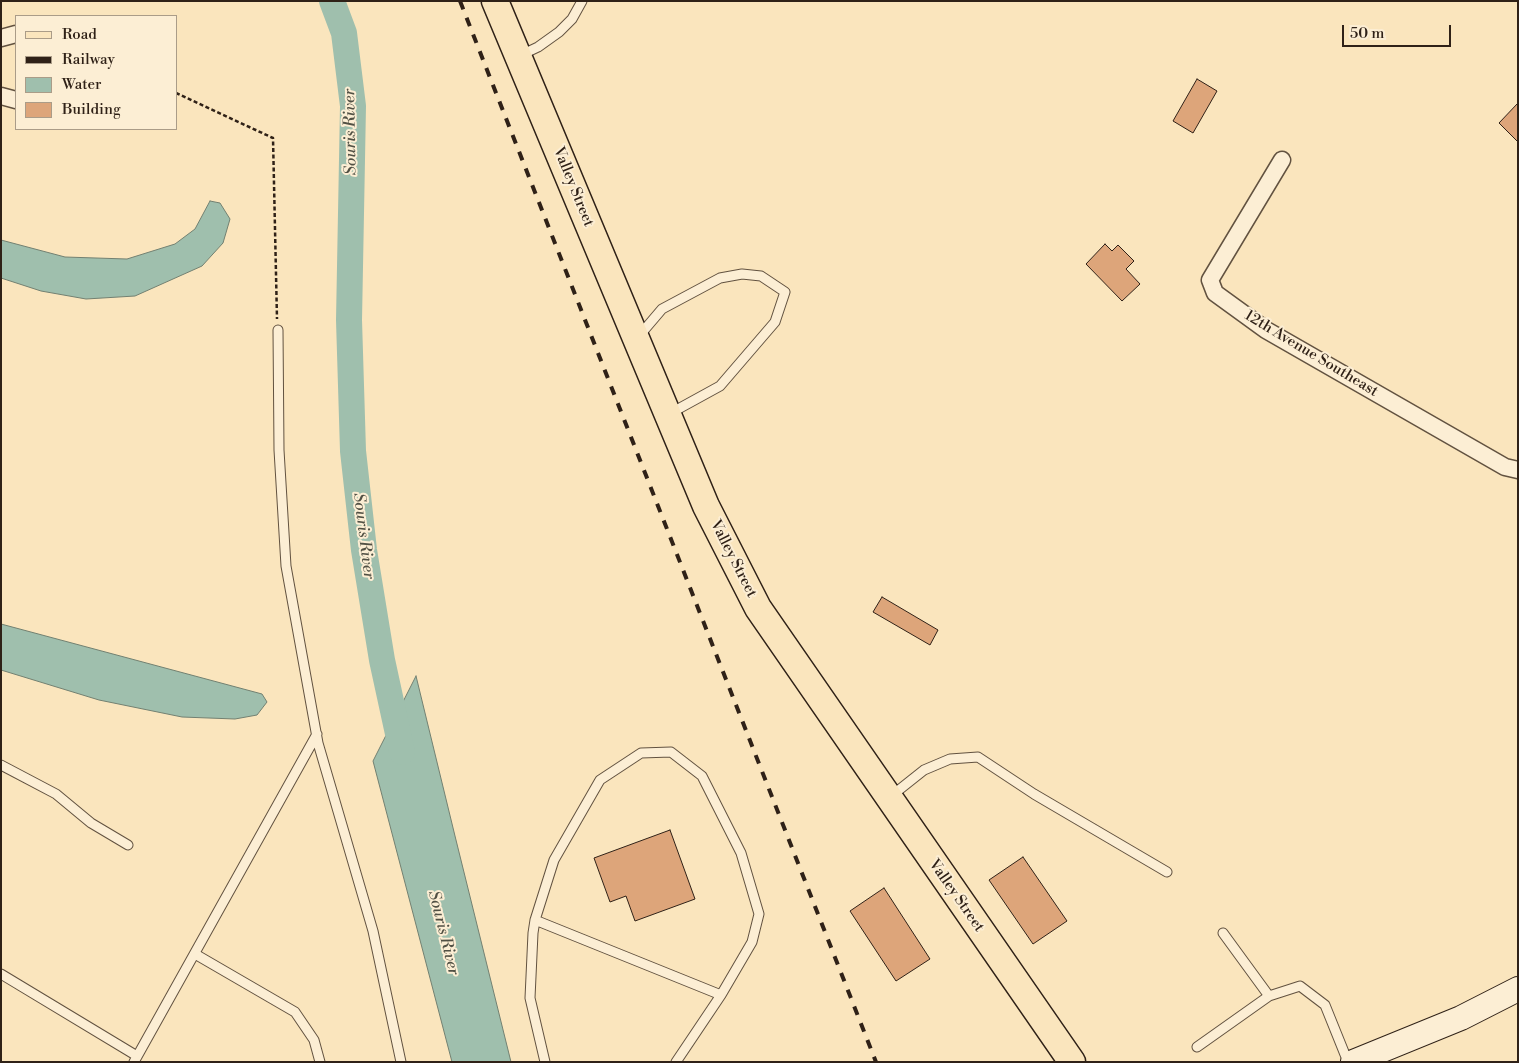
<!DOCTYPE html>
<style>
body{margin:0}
#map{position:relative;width:1519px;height:1063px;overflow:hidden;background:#fae5bd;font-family:"Libre Bodoni",serif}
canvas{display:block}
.frame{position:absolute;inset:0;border:2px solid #2f2117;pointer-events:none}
.legend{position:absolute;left:15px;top:15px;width:162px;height:115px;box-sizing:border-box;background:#fceed4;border:1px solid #aa9c88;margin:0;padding:6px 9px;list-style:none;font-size:15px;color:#2f2117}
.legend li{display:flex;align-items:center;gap:10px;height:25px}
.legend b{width:25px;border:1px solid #aa9c88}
.scale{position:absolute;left:1342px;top:25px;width:109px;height:22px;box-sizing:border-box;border:2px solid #2f2117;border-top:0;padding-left:6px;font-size:15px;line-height:18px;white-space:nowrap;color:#2f2117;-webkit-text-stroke:4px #fceed4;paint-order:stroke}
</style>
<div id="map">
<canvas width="1519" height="1063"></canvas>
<div class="frame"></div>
<ul class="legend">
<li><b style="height:6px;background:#fae5bd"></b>Road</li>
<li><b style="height:6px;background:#2f2117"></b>Railway</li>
<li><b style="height:14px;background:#9fbfad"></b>Water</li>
<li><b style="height:14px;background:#dda57a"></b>Building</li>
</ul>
<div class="scale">50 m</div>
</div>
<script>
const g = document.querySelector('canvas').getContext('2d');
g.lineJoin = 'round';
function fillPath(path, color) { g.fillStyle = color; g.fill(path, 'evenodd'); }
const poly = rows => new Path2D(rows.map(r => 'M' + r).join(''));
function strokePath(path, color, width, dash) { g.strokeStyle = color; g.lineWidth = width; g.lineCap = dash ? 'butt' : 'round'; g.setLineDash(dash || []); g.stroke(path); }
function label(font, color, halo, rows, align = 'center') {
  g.font = font + ' "Libre Bodoni",serif'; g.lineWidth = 4; g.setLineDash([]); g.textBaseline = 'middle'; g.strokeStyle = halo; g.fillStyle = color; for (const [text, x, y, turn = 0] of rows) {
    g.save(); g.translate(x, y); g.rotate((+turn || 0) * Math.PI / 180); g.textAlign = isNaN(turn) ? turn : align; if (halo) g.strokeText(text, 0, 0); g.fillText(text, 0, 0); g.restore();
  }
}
const water = poly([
 [210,201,220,203,230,219,223,243,202,266,135,296,86,299,41,291,1,278,1,240,65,257,127,259,175,244,195,229,210,201],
 [1,624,262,694,267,702,257,715,235,719,182,717,99,700,1,670,1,624],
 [416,676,455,836,511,1062,452,1062,373,761,416,676]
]);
const river = poly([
 [332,1,344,33,353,106,349,320,353,451,364,550,382,660,402,752]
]);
const building = poly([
 [1197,79,1217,91,1193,133,1173,121,1197,79],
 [1518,103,1518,142,1499,123,1518,103],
 [1105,244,1112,251,1118,245,1134,261,1126,269,1140,284,1122,301,1086,264,1105,244],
 [882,597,938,630,930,645,873,612,882,597],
 [670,830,695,899,635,921,626,896,610,902,594,858,670,830],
 [1023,857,1067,921,1033,944,989,880,1023,857],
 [884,888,930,959,896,981,850,911,884,888]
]);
const path = poly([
 [176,93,273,138,277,319]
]);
const lane = poly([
 [521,55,538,47,559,32,572,19,582,1],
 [278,330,279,450,286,566,318,743,373,931,401,1062],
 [639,336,662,309,720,278,742,274,761,276,785,292,775,322,720,386,669,414],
 [1,765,56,794,91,823,128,845],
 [890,797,924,770,950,759,978,757,1034,794,1167,872],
 [535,920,721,995],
 [1223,933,1269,996],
 [195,954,295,1012,314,1040,320,1062],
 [1,974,137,1056],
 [1197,1047,1269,996,1300,986,1325,1005,1348,1062],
 [134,1062,317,734],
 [545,1062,530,998,533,933,535,920,554,860,600,780,641,753,671,752,702,776,741,853,759,914,752,942,721,995,676,1062]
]);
const street = poly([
 [1,38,16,34],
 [1,96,16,100],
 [1282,160,1210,280,1215,293,1266,330,1505,467,1518,470]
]);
const secondary = poly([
 [1353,1062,1461,1018,1518,989]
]);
const primary = poly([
 [495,1,706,506,758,608,1072,1062]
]);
const rail = poly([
 [460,1,876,1062]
]);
const streetNames = [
 ["Valley Street",573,187,68],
 ["12th Avenue Southeast",1311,354,31],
 ["Valley Street",733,559,63],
 ["Valley Street",956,896,55]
];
const waterNames = [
 ["Souris River",351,132,-91],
 ["Souris River",363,536,83],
 ["Souris River",443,933,76]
];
fillPath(water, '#9fbfad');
strokePath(water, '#728071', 1);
strokePath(river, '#9fbfad', 26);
fillPath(building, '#dda57a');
strokePath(building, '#2f2117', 1);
strokePath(lane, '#625240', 11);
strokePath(street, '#625240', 19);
strokePath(secondary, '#2f2117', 26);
strokePath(primary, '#2f2117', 29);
strokePath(path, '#2f2117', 2.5, [4, 2.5]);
strokePath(lane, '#fceed4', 9);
strokePath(street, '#fceed4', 16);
strokePath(secondary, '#fceed4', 24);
strokePath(primary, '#fae5bd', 26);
strokePath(rail, '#2f2117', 4, [9, 9]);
label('15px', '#2f2117', '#fceed4', streetNames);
label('italic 16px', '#515044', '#fceed4', waterNames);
</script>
